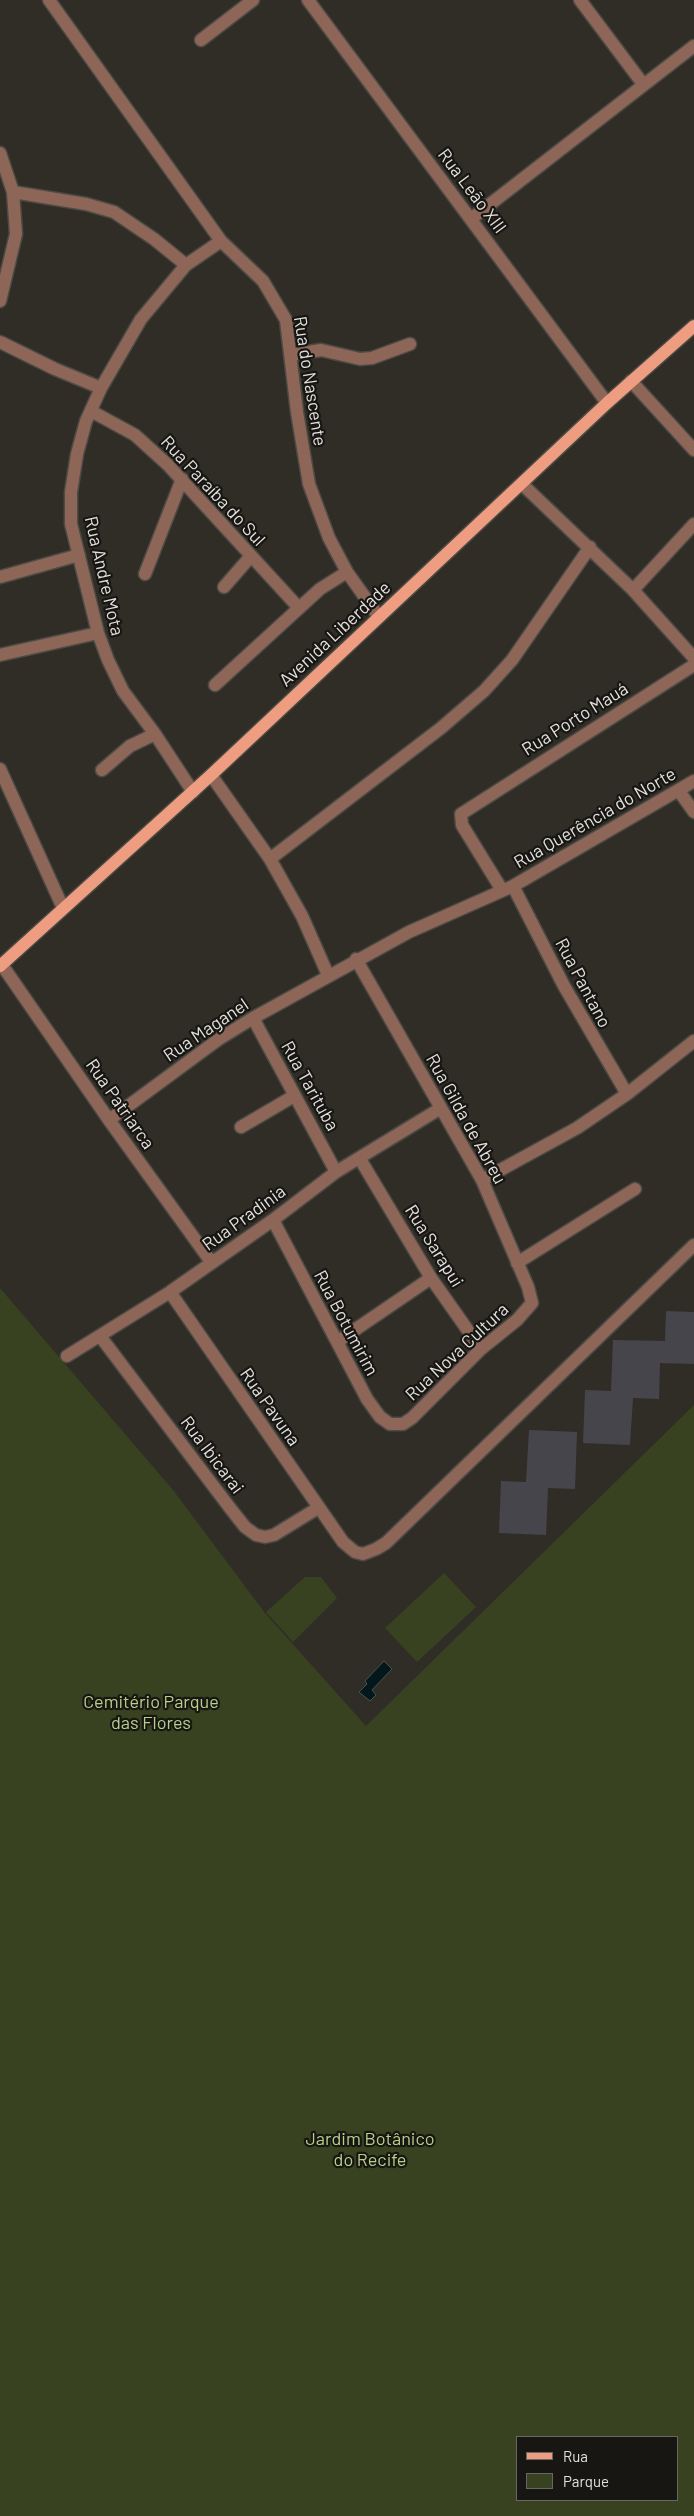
<!DOCTYPE html>
<meta charset="utf-8">
<style>
body{margin:0}
#map{position:relative;width:694px;height:2516px;overflow:hidden;background:#302d27;font-family:Barlow,sans-serif}
canvas{display:block}
.legend{position:absolute;left:516px;top:2436px;width:162px;height:65px;box-sizing:border-box;background:#171613;border:1px solid #686763;margin:0;padding:6px 9px;list-style:none;font-size:15px;color:#e2e1dc}
.legend li{display:flex;align-items:center;gap:10px;height:25px}
.legend b{width:25px;border:1px solid #686763}
</style>
<div id="map">
<canvas width="694" height="2516"></canvas>
<ul class="legend">
<li><b style="height:6px;background:#ee9d80"></b>Rua</li>
<li><b style="height:14px;background:#384220"></b>Parque</li>
</ul>
</div>
<script>
const g = document.querySelector('canvas').getContext('2d');
g.lineJoin = 'round';
function fillPath(path, color) { g.fillStyle = color; g.fill(path, 'evenodd'); }
const poly = rows => new Path2D(rows.map(r => 'M' + r).join(''));
function strokePath(path, color, width, dash) { g.strokeStyle = color; g.lineWidth = width; g.lineCap = dash ? 'butt' : 'round'; g.setLineDash(dash || []); g.stroke(path); }
function label(font, color, halo, rows, align = 'center') {
  g.font = font + ' Barlow,sans-serif'; g.lineWidth = 4.5; g.setLineDash([]); g.textBaseline = 'middle'; g.strokeStyle = halo; g.fillStyle = color; for (const [text, x, y, turn = 0] of rows) {
    g.save(); g.translate(x, y); g.rotate((+turn || 0) * Math.PI / 180); g.textAlign = isNaN(turn) ? turn : align; if (halo) g.strokeText(text, 0, 0); g.fillText(text, 0, 0); g.restore();
  }
}
const green = poly([
 [0,1288,173,1490,265,1613,366,1726,694,1405,694,2516,0,2516],
 [518,2437,678,2437,678,2500,518,2500],
 [444,1573,476,1607,417,1662,385,1628],
 [305,1577,321,1577,337,1598,293,1642,266,1612]
]);
const water = poly([
 [384,1661,392,1669,372,1690,376,1695,370,1701,359,1692,367,1684,365,1681,384,1661]
]);
const building = poly([
 [666,1311,694,1312,694,1364,660,1363,659,1399,633,1398,630,1445,583,1443,585,1390,611,1391,613,1340,665,1341],
 [529,1430,577,1432,575,1489,548,1488,546,1535,499,1533,501,1481,526,1482]
]);
const minor = poly([
 [49,0,221,241,263,281,286,320,297,412,309,484,329,538,347,572,379,617],
 [308,0,607,403],
 [580,0,643,84],
 [201,40,253,0],
 [0,153,13,192,16,234,0,301],
 [13,192,86,204,114,212,154,239,186,265],
 [471,219,694,46],
 [0,342,55,369,101,388],
 [291,355,321,350,360,359,372,358,410,344],
 [631,381,694,450],
 [91,411,135,435,168,465,299,608],
 [522,484,633,590,694,658],
 [145,574,182,479],
 [0,577,79,555],
 [224,587,251,556],
 [633,590,694,524],
 [0,655,98,633],
 [215,685,320,589,347,572],
 [0,769,63,908],
 [102,770,130,746,155,734],
 [211,775,270,859,302,916,328,975],
 [679,791,694,812],
 [193,792,155,734,123,691,108,660,98,633,71,524,71,492,77,454,86,421,101,388,141,319,186,265,221,241],
 [270,859,441,728,484,691,512,660,590,547],
 [513,886,564,986,627,1094],
 [502,890,462,825,461,814,694,665],
 [2,965,109,1120,212,1263],
 [253,1018,336,1172],
 [109,1120,219,1039,253,1018,409,932,513,886,694,781],
 [241,1127,294,1096],
 [360,1159,431,1278,481,1349],
 [482,1180,577,1128,627,1094,694,1041],
 [273,1220,367,1399,380,1417,390,1424,403,1424,412,1418,481,1349,517,1320,532,1303,528,1287,482,1180,356,959],
 [517,1263,635,1189],
 [170,1292,343,1542,355,1552,363,1554,376,1549,386,1543,694,1245],
 [100,1336,230,1508,245,1527,256,1535,265,1537,274,1535,318,1508],
 [337,1342,431,1278],
 [67,1356,170,1292,273,1220,336,1172,441,1108]
]);
const major = poly([
 [0,966,211,775,607,403,694,326]
]);
const streetNames = [
 ["Rua Leão XIII",472,191,53],
 ["Rua do Nascente",310,381,81],
 ["Rua Paraíba do Sul",213,491,47],
 ["Rua Andre Mota",104,576,77],
 ["Avenida Liberdade",335,634,-43],
 ["Rua Porto Mauá",575,719,-32],
 ["Rua Querência do Norte",595,818,-30],
 ["Rua Pantano",583,983,62],
 ["Rua Maganel",206,1030,-34],
 ["Rua Tarituba",310,1086,61],
 ["Rua Patriarca",120,1104,55],
 ["Rua Gilda de Abreu",466,1119,61],
 ["Rua Pradinia",244,1218,-36],
 ["Rua Sarapui",434,1246,58],
 ["Rua Botumirim",346,1323,62],
 ["Rua Nova Cultura",457,1352,-43],
 ["Rua Pavuna",270,1407,55],
 ["Rua Ibicarai",212,1455,53]
];
const parkNames = [
 ["Cemitério Parque",151,1702],
 ["das Flores",151,1723],
 ["Jardim Botânico",370,2139],
 ["do Recife",370,2160]
];
fillPath(green, '#384220');
fillPath(water, '#04171a');
strokePath(water, '#475454', 1);
fillPath(building, '#47454c');
strokePath(minor, '#4c4a44', 15);
strokePath(major, '#4c4a44', 15);
strokePath(minor, '#8e6658', 12);
strokePath(major, '#ee9d80', 12);
label('18px', '#e2e1dc', '#171613', streetNames);
label('18px', '#b8cf8a', '#171613', parkNames);
</script>
